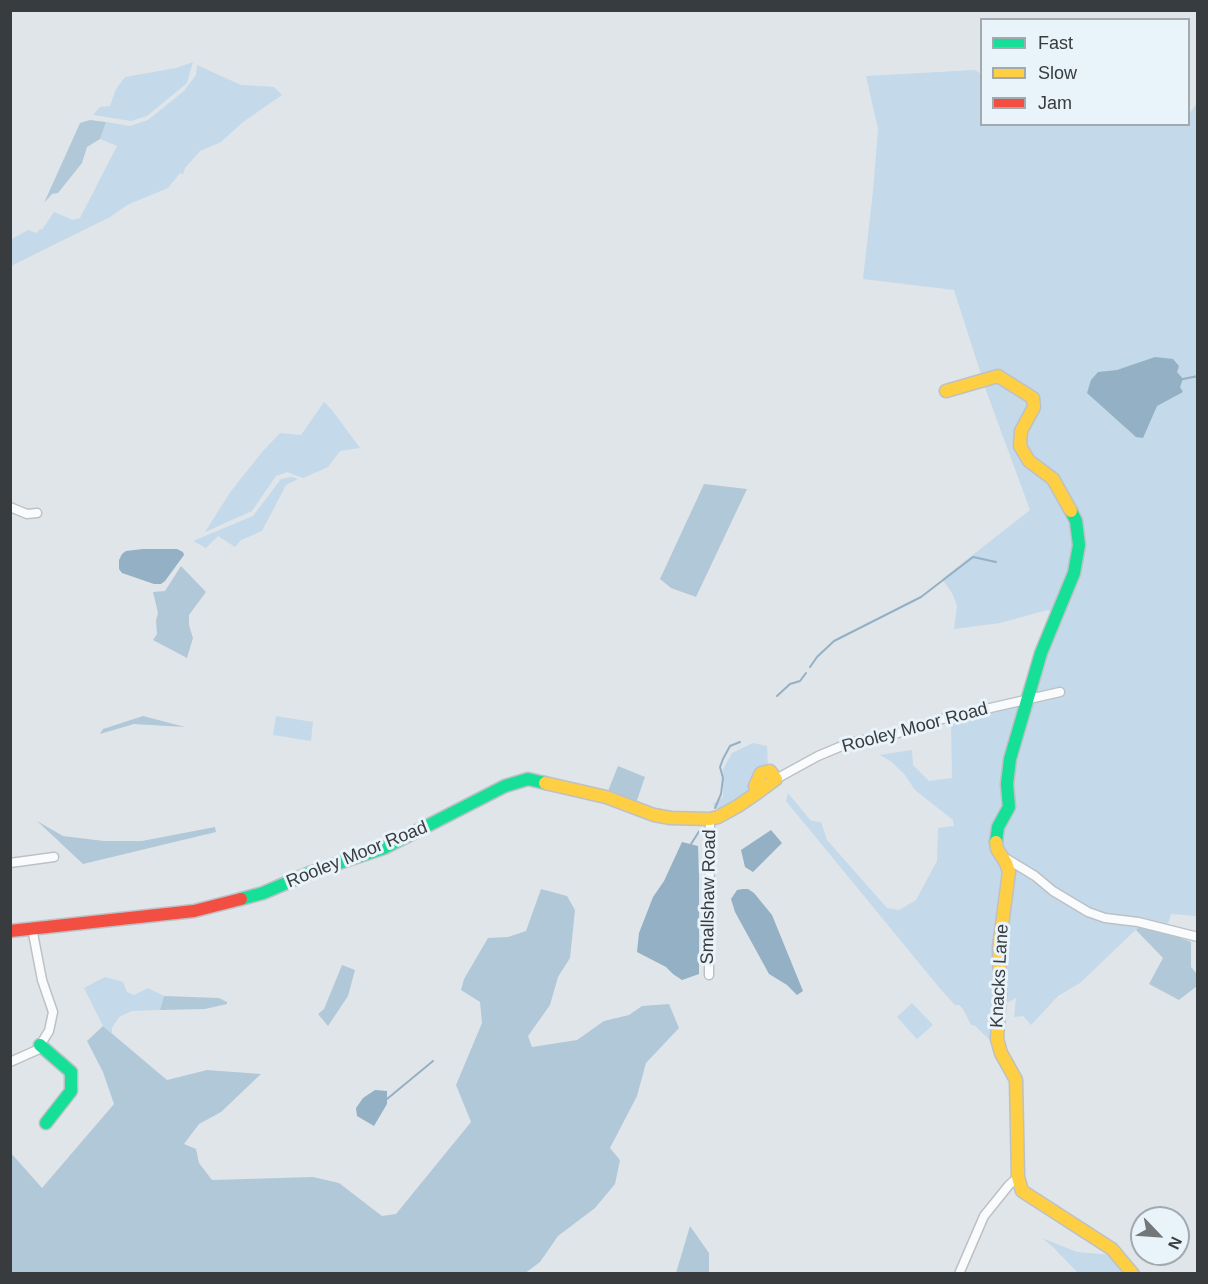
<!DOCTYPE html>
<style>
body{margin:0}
#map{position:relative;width:1208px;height:1284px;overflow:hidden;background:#e0e5e9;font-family:Arial,sans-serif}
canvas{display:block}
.frame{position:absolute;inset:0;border:12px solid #383c3f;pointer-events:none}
.legend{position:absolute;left:980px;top:18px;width:210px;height:108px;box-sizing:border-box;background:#e9f3fa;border:2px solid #a2aaaf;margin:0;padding:8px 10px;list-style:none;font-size:18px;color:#383c3f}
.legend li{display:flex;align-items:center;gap:12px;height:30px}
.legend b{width:30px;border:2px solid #a2aaaf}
.north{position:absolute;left:1130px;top:1206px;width:60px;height:60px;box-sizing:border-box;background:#e9f3fa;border:2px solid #a2aaaf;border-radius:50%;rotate:115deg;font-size:16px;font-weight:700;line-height:24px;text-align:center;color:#383c3f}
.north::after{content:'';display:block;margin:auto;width:21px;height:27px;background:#73777a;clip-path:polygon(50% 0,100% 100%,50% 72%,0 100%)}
</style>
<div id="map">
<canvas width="1208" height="1284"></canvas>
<div class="frame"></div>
<ul class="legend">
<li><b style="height:8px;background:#16e098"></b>Fast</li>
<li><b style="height:8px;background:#ffcf43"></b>Slow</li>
<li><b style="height:8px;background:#f24e42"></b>Jam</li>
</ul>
<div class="north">N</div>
</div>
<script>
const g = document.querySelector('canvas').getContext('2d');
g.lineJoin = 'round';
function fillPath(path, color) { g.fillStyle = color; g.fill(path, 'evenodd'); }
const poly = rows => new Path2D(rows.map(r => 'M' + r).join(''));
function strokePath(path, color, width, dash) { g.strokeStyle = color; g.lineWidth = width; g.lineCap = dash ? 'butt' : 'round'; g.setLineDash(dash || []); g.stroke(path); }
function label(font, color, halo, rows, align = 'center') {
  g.font = font + ' Arial,sans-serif'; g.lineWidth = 6; g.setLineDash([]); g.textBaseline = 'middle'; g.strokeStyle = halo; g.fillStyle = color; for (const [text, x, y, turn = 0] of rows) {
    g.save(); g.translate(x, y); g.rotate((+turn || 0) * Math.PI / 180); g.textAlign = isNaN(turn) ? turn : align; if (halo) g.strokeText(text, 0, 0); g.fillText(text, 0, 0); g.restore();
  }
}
const green = poly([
 [193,62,187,83,147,116,131,121,93,115,100,107,110,106,116,89,125,77,176,68],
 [197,65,241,85,274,87,282,95,243,122,221,142,200,151,185,168,183,174,180,173,168,188,127,205,110,217,11,266,10,240,28,230,37,233,40,229,42,230,54,212,73,220,80,218,117,146,100,139,106,122,130,126,148,120,184,91,196,75],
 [975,70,981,74,982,124,1188,124,1189,114,1197,103,1197,933,1196,916,1171,914,1168,924,1146,920,1080,983,1058,996,1031,1025,1023,1016,1014,1017,1016,998,994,1010,993,1038,991,1041,974,1025,971,1025,963,1009,959,1005,955,1005,942,991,786,801,788,793,811,821,821,822,827,840,887,908,899,910,916,900,937,861,938,828,954,826,953,820,915,790,905,775,892,762,880,755,912,750,913,765,929,781,952,778,951,722,1032,702,1037,675,1060,613,1047,610,1000,623,954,629,957,606,952,593,942,579,1030,510,987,393,954,290,863,279,873,191,878,129,866,76],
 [324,402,332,410,360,448,340,451,328,467,303,478,287,472,276,476,252,511,205,532,231,491,263,451,280,433,301,435],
 [292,477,298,479,286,485,262,531,241,540,235,547,218,536,206,548,193,541,253,516,281,479],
 [276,716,313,722,311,741,273,735],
 [753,743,767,746,768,767,758,773,746,795,719,812,713,804,723,797,723,769,732,753],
 [105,977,123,982,127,992,134,995,148,988,164,996,160,1010,132,1011,119,1017,112,1028,112,1033,103,1026,84,988],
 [912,1003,933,1025,917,1039,897,1017],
 [1042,1238,1077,1252,1113,1255,1128,1273,1078,1273,1053,1247]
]);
const forest = poly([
 [90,120,106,122,100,139,87,147,82,163,58,193,52,194,44,203,80,123],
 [704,484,747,489,696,597,671,588,660,579],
 [181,566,206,592,189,615,189,625,193,638,187,658,153,640,157,634,156,620,158,613,153,592,165,591],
 [143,716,185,727,134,724,100,734,103,729],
 [618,766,645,777,636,803,608,791],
 [37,821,63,836,104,841,142,841,215,827,216,832,83,864],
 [541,889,567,896,575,910,570,958,558,977,550,1005,528,1036,532,1047,577,1040,604,1021,629,1015,642,1006,669,1004,679,1028,646,1063,637,1096,610,1148,620,1160,615,1184,595,1208,558,1236,540,1262,524,1274,11,1273,11,1153,42,1188,114,1104,103,1072,87,1041,103,1026,167,1080,207,1070,261,1074,221,1112,199,1124,184,1144,196,1149,199,1163,212,1180,313,1177,339,1183,382,1216,396,1214,471,1122,456,1085,482,1023,480,1002,461,990,464,979,488,938,508,937,526,931],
 [1141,925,1156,929,1191,942,1191,967,1197,974,1197,986,1179,1000,1149,984,1163,958,1136,930],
 [342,965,355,970,348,996,328,1026,318,1014,324,1009],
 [164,996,219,998,227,1002,227,1004,205,1009,160,1010],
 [690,1226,709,1253,709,1273,676,1273]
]);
const water = poly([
 [1155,357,1173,359,1179,366,1177,372,1183,379,1180,387,1183,392,1157,406,1143,438,1136,437,1087,393,1091,380,1098,372,1117,370],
 [143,549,177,549,183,552,184,555,165,581,161,584,154,584,122,573,119,569,119,560,122,554,126,551],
 [771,830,782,843,753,872,745,867,741,850],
 [682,842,698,846,699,876,699,974,682,980,673,974,666,967,637,952,639,933,653,897,664,881],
 [743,889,748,889,754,893,772,915,803,991,797,995,787,985,769,974,735,912,731,899,737,890],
 [375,1090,387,1091,387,1104,374,1126,357,1116,356,1108,363,1098]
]);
const stream = poly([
 [1183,379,1198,376],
 [810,667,817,657,834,641,921,597,973,557,996,562],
 [777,696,790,684,800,681,806,673],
 [715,808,721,794,723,778,720,767,723,759,730,746,740,742],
 [691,844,700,830],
 [387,1099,433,1061]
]);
const street = poly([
 [10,507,27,514,37,513],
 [776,779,818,756,849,743,895,734,942,719,1060,692],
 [1004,859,1007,859,1035,876,1053,891,1088,912,1105,918,1138,922,1198,937],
 [10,863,54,857],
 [709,975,710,819],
 [10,1062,37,1050,49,1031,53,1012,42,980,32,928],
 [959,1274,984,1216,1009,1185,1018,1177]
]);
const fast = poly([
 [996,842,998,827,1009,807,1007,784,1010,759,1041,653,1074,573,1079,545,1076,521,1071,511],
 [241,899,263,893,312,872,384,848,505,786,528,779,545,783],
 [40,1045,71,1072,71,1091,46,1123]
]);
const slow = poly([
 [946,391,998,376,1033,398,1034,407,1021,431,1020,446,1029,461,1053,479,1071,511],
 [545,783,606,797,654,815,671,818,710,819,718,817,738,806,757,793,776,779,770,771,761,773,755,786,757,793],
 [996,842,997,849,1006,863,1009,872,999,947,1000,993,997,1039,1001,1053,1016,1080,1018,1177,1022,1191,1112,1249,1133,1274]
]);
const jam = poly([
 [10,931,194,911,241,899]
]);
const streetNames = [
 ["Rooley Moor Road",915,728,-15],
 ["Rooley Moor Road",357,855,-22],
 ["Smallshaw Road",709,897,-89],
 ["Knacks Lane",1000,976,-87]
];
fillPath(green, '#c4d9e9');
fillPath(forest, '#b1c8d9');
fillPath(water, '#94b0c4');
strokePath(stream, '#94b0c4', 2);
strokePath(street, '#bdc1c5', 11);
strokePath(fast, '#bdc1c5', 15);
strokePath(slow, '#bdc1c5', 15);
strokePath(jam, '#bdc1c5', 15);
strokePath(street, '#fafbfc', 8);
strokePath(fast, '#16e098', 12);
strokePath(slow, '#ffcf43', 12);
strokePath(jam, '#f24e42', 12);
label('18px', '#383c3f', '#e9f3fa', streetNames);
</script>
